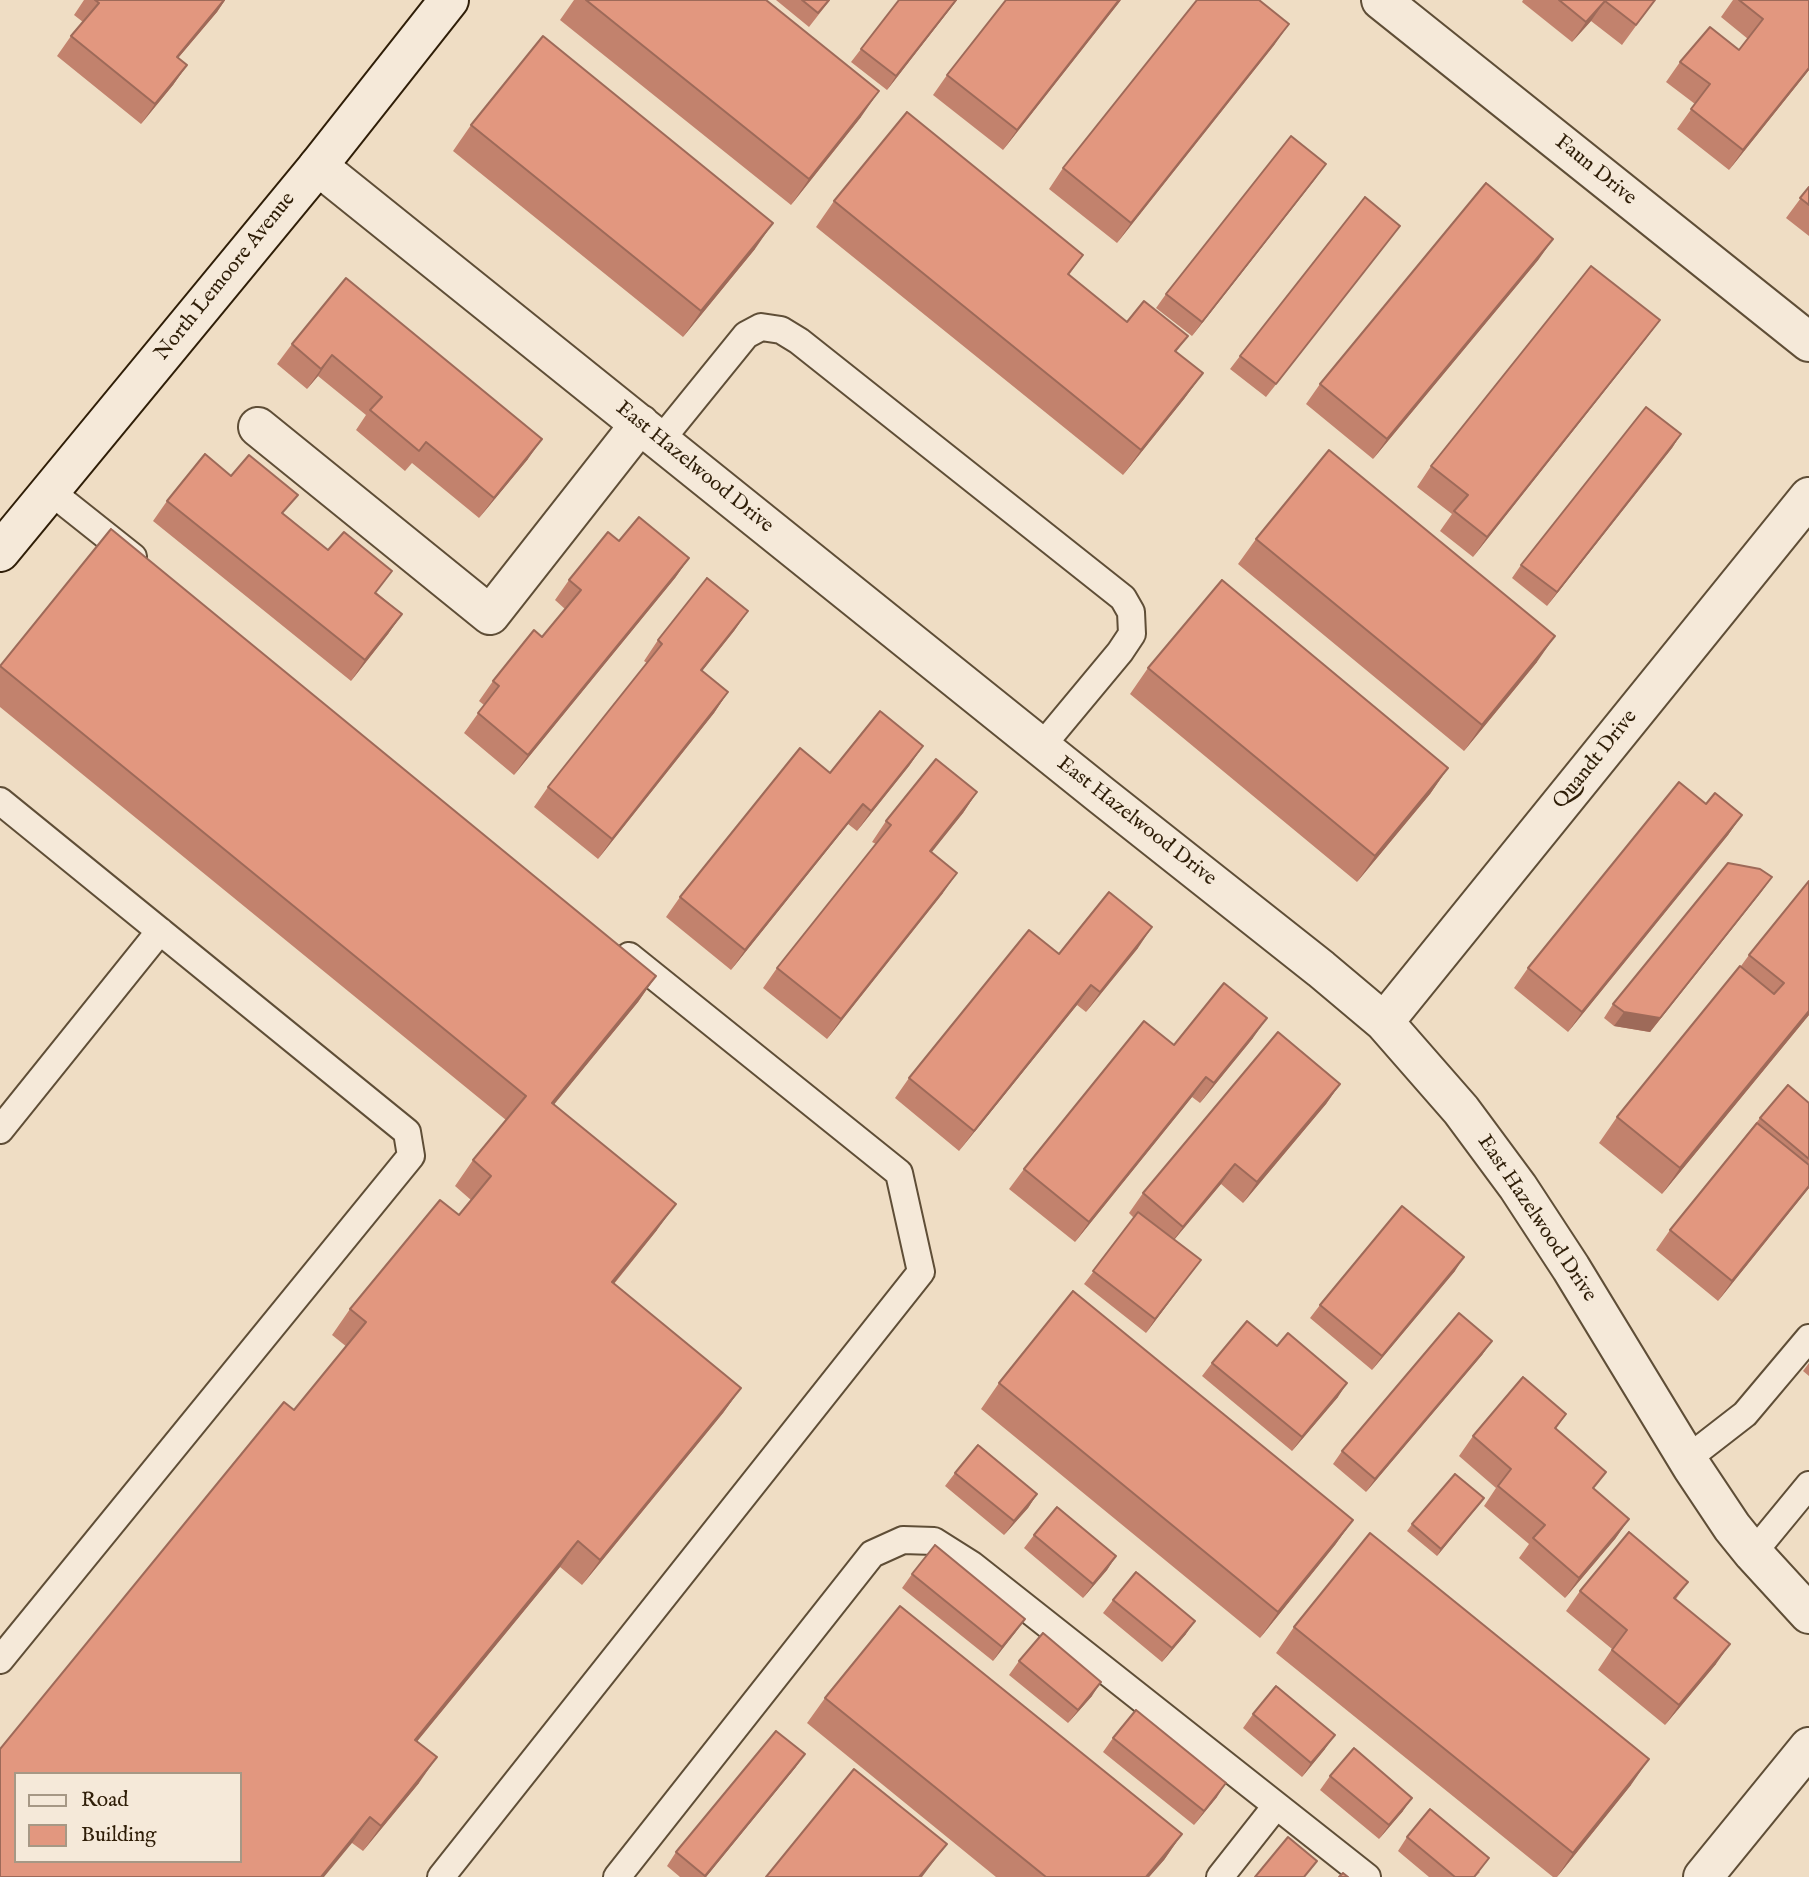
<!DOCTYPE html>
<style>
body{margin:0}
#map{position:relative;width:1809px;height:1877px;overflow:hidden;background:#efddc4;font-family:"IM FELL English",serif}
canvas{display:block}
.legend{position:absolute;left:14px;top:1772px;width:228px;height:91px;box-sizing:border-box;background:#f5e9d9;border:2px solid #a69885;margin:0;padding:9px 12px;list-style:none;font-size:21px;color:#2f1e08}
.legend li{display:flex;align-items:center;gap:14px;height:35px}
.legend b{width:35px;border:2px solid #a69885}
</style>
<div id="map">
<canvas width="1809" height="1877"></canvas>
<ul class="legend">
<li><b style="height:9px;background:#f5e9d9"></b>Road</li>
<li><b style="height:19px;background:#e2977f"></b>Building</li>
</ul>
</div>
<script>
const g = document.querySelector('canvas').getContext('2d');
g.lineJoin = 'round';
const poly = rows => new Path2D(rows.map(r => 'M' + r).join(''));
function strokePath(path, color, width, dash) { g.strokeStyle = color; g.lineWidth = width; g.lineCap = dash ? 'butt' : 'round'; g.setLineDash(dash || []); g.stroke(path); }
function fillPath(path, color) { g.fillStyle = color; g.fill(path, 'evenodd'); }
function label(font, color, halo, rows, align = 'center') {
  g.font = font + ' "IM FELL English",serif'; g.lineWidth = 5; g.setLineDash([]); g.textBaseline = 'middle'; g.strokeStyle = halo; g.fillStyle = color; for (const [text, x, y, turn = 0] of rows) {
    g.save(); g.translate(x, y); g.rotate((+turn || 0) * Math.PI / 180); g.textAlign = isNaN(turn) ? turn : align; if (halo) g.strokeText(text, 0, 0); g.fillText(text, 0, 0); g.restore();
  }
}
const service = poly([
 [660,441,746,335,761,327,781,330,799,341,1123,598,1131,612,1132,634,1120,652,1041,747],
 [50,491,133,557],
 [0,801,407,1132,411,1156,0,1660],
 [0,1130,160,931],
 [1687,1459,1745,1414,1809,1338],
 [1753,1553,1809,1485],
 [441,1877,921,1272,899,1173,629,956],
 [617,1877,872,1554,903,1540,934,1541,972,1565,1367,1877],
 [1220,1877,1276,1806]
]);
const minor = poly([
 [1381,0,1809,342],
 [318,166,1101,795,1321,969,1384,1022,1461,1110,1518,1187,1571,1268,1692,1467,1732,1527,1753,1553,1809,1614],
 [258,427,490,615,640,424],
 [1384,1022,1809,497],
 [1703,1877,1809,1747]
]);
const secondary = poly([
 [0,552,318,166,449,0]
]);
const wall = poly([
 [84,0,225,0,217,12,178,58,187,65,173,85,141,124,57,56,71,36,83,22,74,15],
 [574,0,766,0,861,117,791,205,560,20],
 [776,0,830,0,809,27],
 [899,0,957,0,887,90,851,62],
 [1121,0,1003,150,933,95,947,75],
 [1523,0,1655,0,1622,45,1591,21,1572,42,1522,2],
 [1733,0,1809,0,1809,70,1729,170,1677,129,1695,104,1666,82,1680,62,1739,50,1748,39,1721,17],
 [1275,44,1117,243,1049,189,1063,168],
 [471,125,755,249,683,337,453,151],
 [1316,178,1192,336,1156,308,1166,294],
 [1809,187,1809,236,1786,218],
 [834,201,1083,255,1069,275,1127,322,1188,336,1176,352,1203,373,1184,399,1123,475,816,227],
 [1400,226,1266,397,1230,369,1240,356],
 [1539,259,1373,459,1306,404,1320,384],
 [346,278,528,459,479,518,412,463,405,471,356,430,366,415,318,376,307,389,277,364,292,344],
 [1660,320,1645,340,1473,557,1440,531,1452,514,1417,487,1431,466],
 [1681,434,1672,448,1547,606,1512,578,1521,565],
 [231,476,284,514,402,614,388,634,351,681,153,521,167,501],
 [1256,539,1537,662,1464,751,1238,564],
 [619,541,689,558,675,578,514,775,464,733,484,705,479,701,493,681,542,637,565,609,555,600,569,580],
 [748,611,734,631,702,671,728,692,714,713,598,859,534,807,548,787,647,663,644,661,658,640],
 [0,665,656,976,638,1002,554,1104,657,1230,614,1284,741,1388,723,1413,582,1585,560,1567,417,1741,419,1783,363,1851,352,1843,294,1410,347,1347,332,1335,350,1309,459,1215,471,1200,455,1186,473,1160,506,1120,0,707],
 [1148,668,1448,768,1430,794,1357,882,1130,694],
 [923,746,909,766,857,831,848,824,731,970,666,917,680,897,830,773],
 [977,792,963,813,931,852,943,893,827,1039,763,988,777,968,876,844,872,842,886,821],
 [1706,804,1742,815,1728,835,1568,1032,1514,988,1528,968],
 [1809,881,1809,1015,1662,1194,1599,1143,1617,1117,1741,966,1749,955],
 [1762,891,1650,1032,1614,1026,1604,1018,1613,1004],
 [1138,948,1086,1012,1077,1005,959,1151,895,1098,909,1078,1059,954],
 [1253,1038,1200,1103,1192,1097,1075,1242,1009,1189,1024,1169,1174,1045],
 [1340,1084,1326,1104,1243,1203,1221,1184,1174,1240,1201,1260,1146,1333,1084,1284,1134,1218,1129,1213,1143,1193],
 [1809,1103,1809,1188,1718,1301,1656,1250,1670,1230,1760,1118],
 [1455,1271,1372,1370,1310,1318,1320,1305],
 [1492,1341,1482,1355,1366,1492,1333,1464,1342,1451],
 [1212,1363,1338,1397,1292,1451,1202,1376],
 [1809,1363,1809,1376,1803,1371],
 [999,1383,1353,1520,1335,1545,1260,1638,981,1409],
 [1566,1414,1556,1429,1594,1489,1629,1519,1615,1539,1565,1598,1519,1558,1529,1544,1484,1506,1496,1488,1459,1456,1473,1436],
 [955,1473,1037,1494,1028,1508,1004,1535,945,1486],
 [1484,1498,1437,1556,1407,1531,1412,1524],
 [1034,1535,1116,1556,1107,1570,1083,1598,1024,1548],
 [912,1574,1025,1619,993,1661,902,1588],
 [1688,1582,1676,1599,1716,1664,1665,1725,1598,1670,1612,1649,1566,1611,1580,1591],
 [1113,1600,1186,1634,1162,1662,1103,1613],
 [1294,1627,1631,1785,1557,1877,1553,1877,1276,1653],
 [1019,1661,1092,1696,1068,1723,1009,1675],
 [825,1698,1182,1834,1164,1860,1149,1877,996,1877,807,1723],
 [1253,1714,1325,1749,1302,1777,1243,1728],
 [1113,1738,1217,1797,1194,1825,1103,1752],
 [805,1754,795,1768,706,1877,680,1877,667,1866,676,1852],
 [1330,1776,1403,1811,1379,1839,1320,1790],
 [1407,1837,1480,1872,1475,1877,1429,1877,1398,1851]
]);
const shadedWall = poly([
 [224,0,225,0,217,12,162,77,177,57],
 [956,0,957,0,887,90,896,76],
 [1119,0,1121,0,1003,150,1017,130],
 [1605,1,1591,21,1572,42,1586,22],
 [1289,24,1275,44,1117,243,1131,223],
 [187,65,173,85,141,124,155,104],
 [1809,68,1809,70,1729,170,1743,150],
 [879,91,861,117,791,205,809,179],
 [1326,164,1316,178,1192,336,1202,322],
 [773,223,755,249,683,337,701,311],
 [1400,226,1390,239,1266,397,1276,384],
 [1553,239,1539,259,1373,459,1387,439],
 [1660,320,1645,340,1473,557,1487,537],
 [332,355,318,376,307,389,321,369],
 [1203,373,1184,399,1123,475,1141,450],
 [1681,434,1672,448,1547,606,1557,592],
 [542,439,528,459,479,518,494,498],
 [689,558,675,578,514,775,528,755],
 [748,611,734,631,687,690,701,670],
 [402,614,388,634,351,681,365,660],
 [1555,636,1537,662,1464,751,1482,725],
 [728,692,714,713,598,859,612,839],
 [923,746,909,766,857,831,871,811],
 [1448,768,1430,794,1357,882,1375,856],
 [977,792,963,813,916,872,930,851],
 [863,804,848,824,731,970,745,950],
 [1742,815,1728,835,1568,1032,1582,1012],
 [957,873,943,893,827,1039,841,1019],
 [1772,877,1762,891,1650,1032,1614,1026,1624,1012],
 [1152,927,1138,948,1086,1012,1100,992],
 [656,976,638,1002,534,1129,552,1103],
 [1091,985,1077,1005,959,1151,974,1131],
 [1809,1011,1809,1015,1662,1194,1680,1168],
 [1267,1018,1253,1038,1200,1103,1214,1083],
 [1206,1077,1192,1097,1075,1242,1089,1222],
 [1340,1084,1326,1104,1243,1203,1257,1182],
 [1235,1164,1221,1184,1168,1247,1183,1227],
 [1809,1186,1809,1188,1805,1193,1718,1301,1732,1281],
 [676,1204,657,1230,594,1308,612,1282],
 [1464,1257,1455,1271,1372,1370,1382,1356],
 [1201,1260,1191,1273,1146,1333,1155,1319],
 [1492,1341,1482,1355,1366,1492,1375,1479],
 [1347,1383,1338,1397,1292,1451,1302,1437],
 [741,1388,723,1413,582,1585,600,1560],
 [1037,1494,1028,1508,1004,1535,1014,1521],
 [1484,1498,1479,1505,1437,1556,1441,1549],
 [1629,1519,1615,1539,1565,1598,1579,1578],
 [1353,1520,1335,1545,1260,1638,1278,1612],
 [578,1541,560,1567,397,1766,415,1740],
 [1116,1556,1107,1570,1083,1598,1093,1584],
 [1025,1619,1015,1633,993,1661,1002,1647],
 [1195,1621,1186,1634,1162,1662,1172,1648],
 [1730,1644,1716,1664,1665,1725,1679,1705],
 [1101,1682,1092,1696,1068,1723,1078,1710],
 [1335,1735,1325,1749,1302,1777,1311,1763],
 [805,1754,795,1768,706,1877,704,1877],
 [437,1757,419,1783,363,1851,381,1826],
 [1649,1759,1631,1785,1557,1877,1573,1853],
 [1226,1783,1217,1797,1194,1825,1204,1811],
 [1412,1798,1403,1811,1379,1839,1389,1825],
 [370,1817,352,1843,324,1877,321,1877],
 [1182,1834,1164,1860,1149,1877,1146,1877],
 [947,1844,928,1869,922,1877,919,1877]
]);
const building = poly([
 [95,0,224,0,177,57,187,65,155,104,71,36,99,3,95,0],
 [586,0,766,0,879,91,809,179,586,0],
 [802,0,829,0,818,13,802,0],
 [899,0,956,0,896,76,861,49,899,0],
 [1006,0,1119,0,1017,130,947,75,1006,0],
 [1197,0,1259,0,1289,24,1131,223,1063,168,1197,0],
 [1559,0,1655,0,1636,25,1605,1,1586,22,1559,0],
 [1739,0,1809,0,1809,68,1743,150,1691,109,1710,84,1680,62,1710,27,1739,50,1763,19,1739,0],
 [543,36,773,223,701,311,471,125,543,36],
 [907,112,1083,255,1068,274,1127,322,1144,301,1188,336,1175,351,1203,373,1141,450,834,201,907,112],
 [1291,136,1326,164,1202,322,1166,294,1291,136],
 [1486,183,1553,239,1387,439,1320,384,1486,183],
 [1809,187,1809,205,1800,198,1809,187],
 [1365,197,1400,226,1276,384,1240,356,1365,197],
 [1591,266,1660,320,1487,537,1454,511,1468,495,1431,466,1591,266],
 [346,278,542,439,494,498,426,442,419,451,370,410,382,397,332,355,321,369,292,344,346,278],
 [1646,407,1681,434,1557,592,1521,565,1646,407],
 [1329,450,1555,636,1482,725,1256,539,1329,450],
 [205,454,231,476,249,455,298,495,282,513,328,550,344,532,392,571,375,593,402,614,365,660,167,501,205,454],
 [639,517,689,558,528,755,478,713,499,686,493,681,534,630,542,637,581,590,569,580,608,532,619,541,639,517],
 [111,529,656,976,552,1103,676,1204,612,1282,741,1388,600,1560,578,1541,415,1740,437,1757,381,1826,370,1817,321,1877,0,1877,0,1749,284,1402,294,1410,366,1322,350,1309,440,1200,459,1215,491,1176,473,1160,526,1096,0,666,111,529],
 [16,1774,240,1774,240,1861,16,1861,16,1774],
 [707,578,748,611,701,670,728,692,612,839,548,787,662,644,658,640,707,578],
 [1222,580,1448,768,1375,856,1148,668,1222,580],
 [880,711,923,746,871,811,863,804,745,950,680,897,800,748,830,773,880,711],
 [936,759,977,792,930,851,957,873,841,1019,777,968,891,825,886,821,936,759],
 [1679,782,1706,804,1715,793,1742,815,1582,1012,1528,968,1679,782],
 [1728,863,1760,869,1772,877,1660,1018,1624,1012,1613,1004,1728,863],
 [1809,881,1809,1011,1680,1168,1617,1117,1740,966,1774,994,1784,983,1749,955,1809,881],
 [1109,892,1152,927,1100,992,1091,985,974,1131,909,1078,1029,930,1059,954,1109,892],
 [1224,983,1267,1018,1214,1083,1206,1077,1089,1222,1024,1169,1144,1021,1174,1045,1224,983],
 [1278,1032,1340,1084,1257,1182,1235,1164,1183,1227,1143,1193,1278,1032],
 [1788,1085,1809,1103,1809,1159,1760,1118,1788,1085],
 [1757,1123,1809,1165,1809,1186,1732,1281,1670,1230,1757,1123],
 [1402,1206,1464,1257,1382,1356,1320,1305,1402,1206],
 [1138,1212,1201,1260,1155,1319,1093,1271,1138,1212],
 [1073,1291,1353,1520,1278,1612,999,1383,1073,1291],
 [1459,1313,1492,1341,1375,1479,1342,1451,1459,1313],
 [1247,1321,1277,1346,1288,1333,1347,1383,1302,1437,1212,1363,1247,1321],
 [1523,1377,1566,1414,1555,1428,1606,1472,1593,1488,1629,1519,1579,1578,1533,1538,1545,1525,1498,1486,1511,1469,1473,1436,1523,1377],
 [978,1445,1037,1494,1014,1521,955,1473,978,1445],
 [1455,1474,1484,1498,1441,1549,1412,1524,1455,1474],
 [1057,1507,1116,1556,1093,1584,1034,1535,1057,1507],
 [1629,1532,1688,1582,1674,1598,1730,1644,1679,1705,1612,1650,1627,1630,1580,1591,1629,1532],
 [1370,1533,1649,1759,1573,1853,1294,1627,1370,1533],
 [935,1545,1025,1619,1002,1647,912,1574,935,1545],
 [1136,1572,1195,1621,1172,1648,1113,1600,1136,1572],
 [900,1606,1182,1834,1146,1877,1046,1877,825,1698,900,1606],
 [1043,1633,1101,1682,1078,1710,1019,1661,1043,1633],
 [1276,1686,1335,1735,1311,1763,1253,1714,1276,1686],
 [1136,1710,1226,1783,1204,1811,1113,1738,1136,1710],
 [776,1731,805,1754,705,1876,676,1852,776,1731],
 [1354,1748,1412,1798,1389,1825,1330,1776,1354,1748],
 [854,1769,947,1844,919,1877,766,1877,854,1769],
 [1430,1809,1489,1858,1474,1877,1455,1877,1407,1837,1430,1809],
 [1288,1837,1317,1861,1304,1877,1255,1877,1288,1837],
 [1343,1873,1348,1877,1339,1877,1343,1873]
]);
const streetNames = [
 ["Faun Drive",1595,171,39],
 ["North Lemoore Avenue",226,277,-51],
 ["East Hazelwood Drive",694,468,39],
 ["Quandt Drive",1596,760,-51],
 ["East Hazelwood Drive",1136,822,38],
 ["East Hazelwood Drive",1536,1219,56]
];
strokePath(service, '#5f4e37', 30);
strokePath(minor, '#5f4e37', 42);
strokePath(secondary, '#2f1e08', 42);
strokePath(service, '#f5e9d9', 26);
strokePath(minor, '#f5e9d9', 38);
strokePath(secondary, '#f5e9d9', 38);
fillPath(wall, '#c2826d');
fillPath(shadedWall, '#9e6a59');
fillPath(building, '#e2977f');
strokePath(building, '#9e6a59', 2);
label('21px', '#2f1e08', '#f5e9d9', streetNames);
</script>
